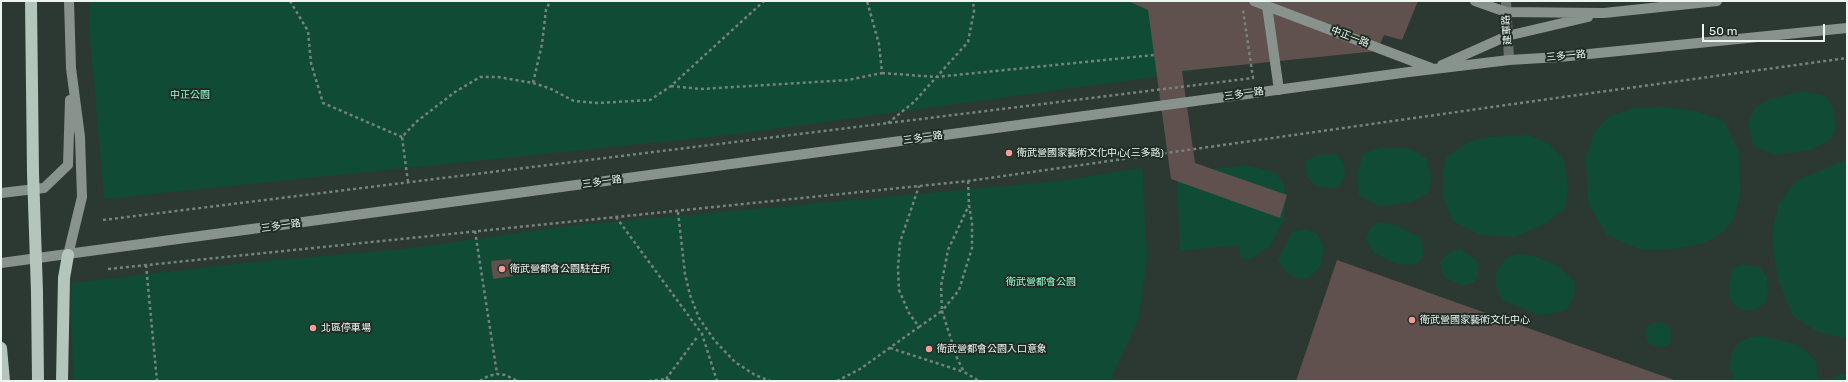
<!DOCTYPE html>
<meta charset="utf-8">
<style>
body{margin:0}
#map{position:relative;width:1848px;height:382px;overflow:hidden;background:#2b3932;font-family:Rubik,sans-serif}
canvas{display:block}
.frame{position:absolute;inset:0;border:2px solid #ecf5f0;pointer-events:none}
.scale{position:absolute;left:1702px;top:24px;width:123px;height:18px;box-sizing:border-box;border:2px solid #ecf5f0;border-top:0;padding-left:5px;font-size:12px;line-height:14px;white-space:nowrap;color:#ecf5f0;-webkit-text-stroke:3px #212e28;paint-order:stroke}
</style>
<div id="map">
<canvas width="1848" height="382"></canvas>
<div class="frame"></div>
<div class="scale">50 m</div>
</div>
<script>
const g = document.querySelector('canvas').getContext('2d');
g.lineJoin = 'round';
function fillPath(path, color) { g.fillStyle = color; g.fill(path, 'evenodd'); }
const poly = rows => new Path2D(rows.map(r => 'M' + r).join(''));
function strokePath(path, color, width, dash) { g.strokeStyle = color; g.lineWidth = width; g.lineCap = dash ? 'butt' : 'round'; g.setLineDash(dash || []); g.stroke(path); }
function label(font, color, halo, rows, align = 'center') {
  g.font = font + ' Rubik,"Noto Sans TC",sans-serif'; g.lineWidth = 4; g.setLineDash([]); g.textBaseline = 'middle'; g.strokeStyle = halo; g.fillStyle = color; for (const [text, x, y, turn = 0] of rows) {
    g.save(); g.translate(x, y); g.rotate((+turn || 0) * Math.PI / 180); g.textAlign = isNaN(turn) ? turn : align; if (halo) g.strokeText(text, 0, 0); g.fillText(text, 0, 0); g.restore();
  }
}
const green = poly([
 [90,1,1137,1,1187,27,1191,72,730,135,104,199,90,37],
 [1802,91,1825,96,1833,108,1836,126,1831,139,1811,150,1775,155,1753,146,1748,123,1756,107,1770,99],
 [1664,107,1696,111,1724,121,1739,153,1740,197,1734,218,1722,233,1703,243,1675,249,1641,250,1607,235,1588,204,1586,157,1594,133,1609,116,1635,108],
 [1529,135,1549,144,1564,160,1568,189,1565,208,1546,223,1515,237,1481,235,1453,221,1443,199,1443,169,1446,158,1469,142,1490,137],
 [1381,148,1408,148,1426,158,1431,177,1428,193,1412,202,1380,206,1359,196,1357,171,1364,153],
 [1336,154,1344,163,1345,177,1338,188,1317,187,1307,177,1306,161,1317,155],
 [1844,161,1847,161,1847,337,1843,338,1818,332,1793,316,1779,281,1773,251,1772,231,1779,203,1797,180],
 [1247,165,1276,173,1284,185,1286,201,1283,222,1269,247,1252,258,1241,260,1239,245,1180,251,1177,174],
 [1142,168,1147,254,1145,274,1138,320,1114,371,1112,381,73,381,71,283,254,262,403,249,569,226,1060,181],
 [1380,222,1398,226,1421,238,1424,255,1416,265,1397,264,1374,253,1366,240,1370,228],
 [1305,229,1318,234,1324,249,1321,265,1311,276,1301,280,1286,272,1278,260,1292,232],
 [1460,249,1477,261,1478,273,1475,282,1462,286,1443,276,1440,262,1449,252],
 [1517,254,1534,256,1558,266,1575,282,1574,296,1567,309,1555,313,1538,315,1502,300,1495,282,1497,271,1505,259],
 [1742,264,1759,267,1767,277,1768,292,1765,303,1755,310,1743,310,1735,306,1730,298,1730,280,1732,269],
 [1662,322,1670,327,1671,336,1670,344,1663,348,1648,344,1645,330,1651,324],
 [1763,336,1798,345,1816,361,1818,381,1735,381,1730,369,1731,355,1738,343,1750,337],
 [1840,374,1847,375,1847,381,1831,381]
]);
const building = poly([
 [1128,1,1418,1,1402,40,1384,35,1377,51,1182,71,1195,163,1287,195,1280,218,1171,179,1148,10],
 [511,259,513,276,493,279,491,261],
 [1337,260,1677,381,1296,381]
]);
const path = poly([
 [290,1,308,31,311,63,323,103,402,137],
 [882,73,936,77,1154,55],
 [533,83,549,88,574,101,598,103,650,100,671,86,764,1],
 [671,86,701,89,848,80,882,73,879,44,867,1],
 [888,123,914,102,968,42,974,11,973,1],
 [968,181,969,205,972,223,972,248,959,290,942,311,957,358,964,372,979,381],
 [408,182,402,137,416,122,455,92,480,77,498,77,533,83,542,44,546,10,550,1],
 [678,212,685,274,690,295,699,318,715,341,735,362,755,375,770,381],
 [616,217,702,334,717,381],
 [103,220,1253,78,1243,10],
 [475,231,497,374],
 [146,265,157,381],
 [108,269,968,181,1563,97,1847,58],
 [919,327,942,311,941,286,948,250,969,205],
 [890,348,964,372],
 [666,379,698,336],
 [480,381,488,376,497,374,505,375,518,381],
 [649,381,666,379,672,381],
 [837,381,860,369,919,327,909,313,899,290,898,268,900,242,919,186]
]);
const street = poly([
 [1506,1,1509,60]
]);
const secondary = poly([
 [1254,1,1431,68],
 [1475,1,1506,12,1604,13,1717,1],
 [1267,6,1279,90],
 [1442,65,1507,36,1588,17],
 [1,193,44,188,68,165,70,100],
 [68,255,82,197,80,137,71,68,69,1],
 [1,263,1409,72,1509,60,1559,57,1847,28]
]);
const highway = poly([
 [31,1,33,173],
 [37,292,38,381],
 [1,348,4,381],
 [62,381,64,278,68,255]
]);
const highwayBridge = poly([
 [33,173,37,292]
]);
const markers = [
 [1009,153,4,"#f59c95"],
 [502,269,4,"#f59c95"],
 [1412,320,4,"#f59c95"],
 [313,328,4,"#f59c95"],
 [929,349,4,"#f59c95"]
];
const streetNames = [
 ["建軍路",1507,30,-94],
 ["中正一路",1350,37,21],
 ["三多一路",1566,56,-5],
 ["三多一路",1244,94,-8],
 ["三多一路",923,138,-8],
 ["三多一路",602,182,-8],
 ["三多一路",281,226,-8]
];
const parkNames = [
 ["中正公園",190,95],
 ["衛武營都會公園",1041,282]
];
const poiNames = [
 ["衛武營國家藝術文化中心(三多路)",1017,153],
 ["衛武營都會公園駐在所",510,269],
 ["衛武營國家藝術文化中心",1420,320],
 ["北區停車場",321,328],
 ["衛武營都會公園入口意象",937,349]
];
fillPath(green, '#104c35');
fillPath(building, '#60504e');
strokePath(path, '#76827c', 2.5, [3, 3]);
strokePath(street, '#6b726e', 10);
strokePath(secondary, '#88938d', 10);
strokePath(highway, '#b4c5bc', 12);
strokePath(highwayBridge, '#b4c5bc', 12);
for (const [x, y, r, color] of markers) { const dot = new Path2D(); dot.arc(x, y, r, 0, 2 * Math.PI); g.fillStyle = color; g.fill(dot); strokePath(dot, '#212e28', 1.5); }
label('10px', '#ecf5f0', '#212e28', streetNames);
label('10px', '#91faca', '#212e28', parkNames);
label('10px', '#ecf5f0', '#212e28', poiNames, 'left');
</script>
